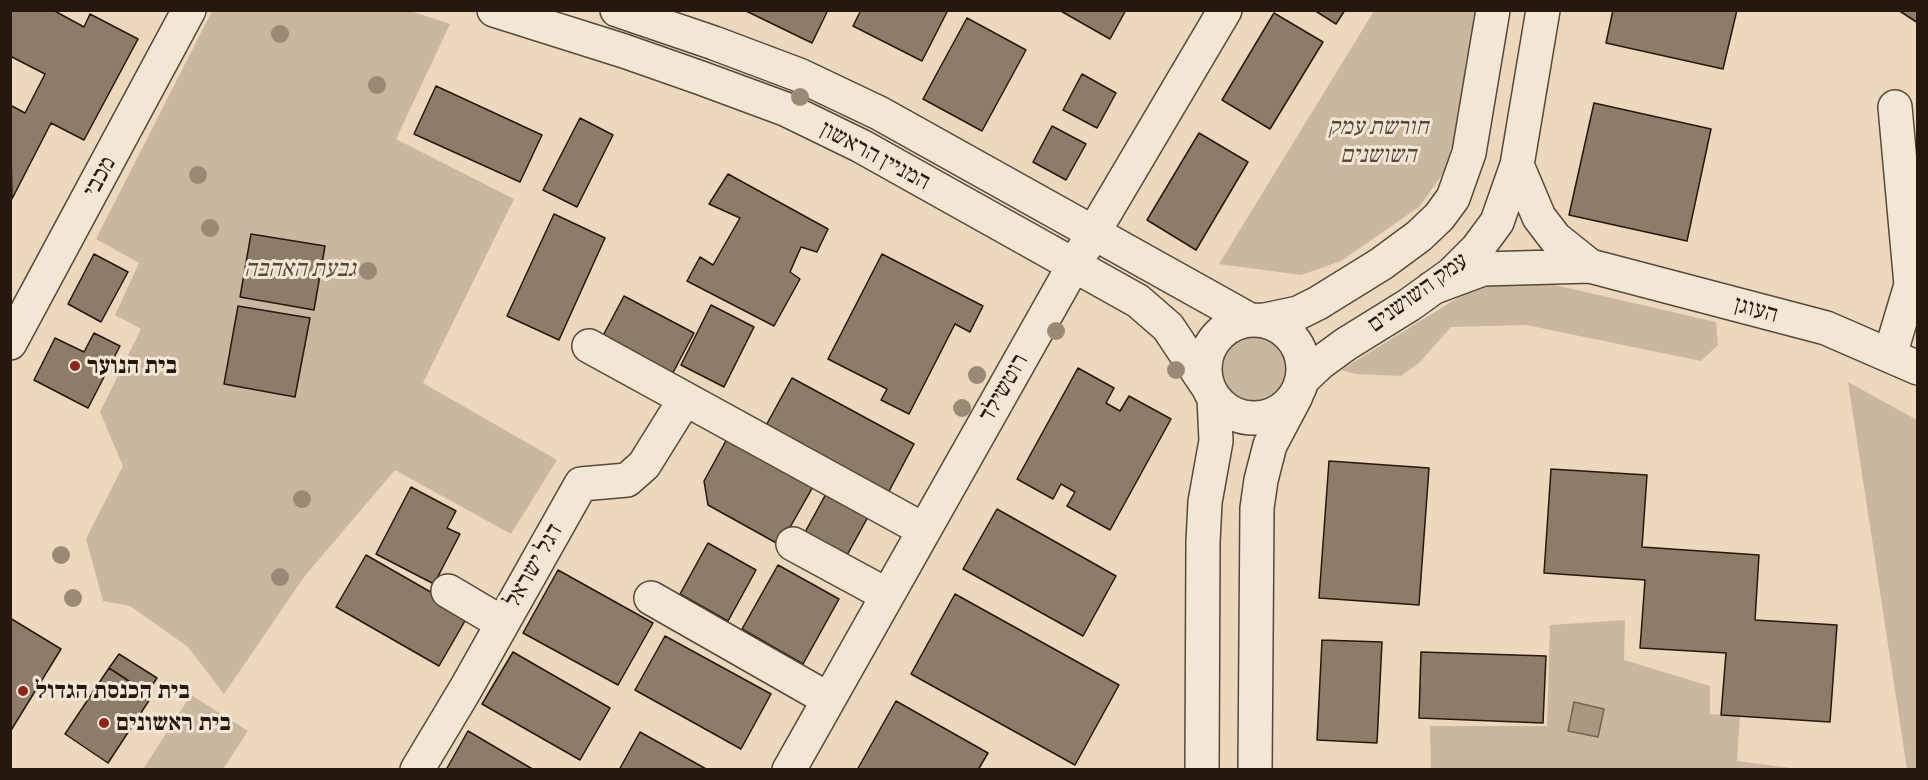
<!DOCTYPE html>
<meta charset="utf-8">
<style>
body{margin:0}
#map{position:relative;width:1928px;height:780px;overflow:hidden;background:#ebd8bd;font-family:"EB Garamond",serif}
canvas{display:block}
.frame{position:absolute;inset:0;border:12px solid #26180c;pointer-events:none}
</style>
<div id="map">
<canvas width="1928" height="780"></canvas>
<div class="frame"></div>
</div>
<script>
const g = document.querySelector('canvas').getContext('2d');
g.lineJoin = 'round';
function fillPath(path, color) { g.fillStyle = color; g.fill(path, 'evenodd'); }
const poly = rows => new Path2D(rows.map(r => 'M' + r).join(''));
function strokePath(path, color, width, dash) { g.strokeStyle = color; g.lineWidth = width; g.lineCap = dash ? 'butt' : 'round'; g.setLineDash(dash || []); g.stroke(path); }
function label(font, color, halo, rows, align = 'center') {
  g.font = font + ' "EB Garamond","Frank Ruhl Libre",serif'; g.lineWidth = 6; g.setLineDash([]); g.textBaseline = 'middle'; g.strokeStyle = halo; g.fillStyle = color; for (const [text, x, y, turn = 0] of rows) {
    g.save(); g.translate(x, y); g.rotate((+turn || 0) * Math.PI / 180); g.textAlign = isNaN(turn) ? turn : align; if (halo) g.strokeText(text, 0, 0); g.fillText(text, 0, 0); g.restore();
  }
}
const green = poly([
 [212,11,410,11,450,24,396,139,514,199,423,383,557,460,511,534,395,470,304,577,224,694,188,647,130,606,103,601,86,539,123,466,100,412,141,329,115,315,139,263,96,239],
 [1374,11,1476,11,1454,140,1445,171,1419,207,1341,261,1301,275,1219,264],
 [1507,274,1716,322,1718,345,1701,361,1526,325,1451,327,1419,363,1401,376,1356,374,1341,370,1464,294,1486,281],
 [1234,330,1277,331,1288,342,1296,355,1298,363,1280,404,1267,411,1244,411,1230,405,1210,367,1213,352,1222,339],
 [1848,382,1917,420,1917,769,1907,769],
 [1625,620,1624,660,1710,686,1710,714,1740,716,1737,761,1798,769,1431,769,1430,726,1547,726,1550,625],
 [191,695,248,731,223,769,143,769]
]);
const water = poly([
 [1574,702,1604,709,1598,737,1568,731,1574,702]
]);
const building = poly([
 [10,10,53,10,84,27,90,14,138,39,84,140,51,123,12,199,10,105,25,113,45,74,10,56,10,10],
 [744,10,828,10,812,43,744,10],
 [861,10,948,10,922,61,853,26,861,10],
 [1059,10,1126,10,1110,39,1059,10],
 [1314,10,1345,10,1336,24,1314,10],
 [1613,10,1737,10,1723,69,1606,43,1613,10],
 [1898,10,1918,10,1918,23,1898,10],
 [1274,13,1323,42,1270,129,1222,100,1274,13],
 [967,18,1026,50,982,131,923,99,967,18],
 [1082,74,1116,93,1097,128,1063,110,1082,74],
 [436,86,542,135,520,182,414,134,436,86],
 [1594,103,1711,129,1687,241,1569,215,1594,103],
 [580,118,613,135,577,207,543,190,580,118],
 [1052,126,1086,144,1066,180,1033,162,1052,126],
 [1199,133,1248,162,1196,250,1147,220,1199,133],
 [728,174,828,229,817,252,801,247,790,272,800,279,774,326,687,281,700,257,713,265,740,218,709,204,728,174],
 [554,214,605,238,559,340,507,316,554,214],
 [251,234,325,246,314,310,240,297,251,234],
 [94,254,128,272,101,322,68,304,94,254],
 [882,254,983,306,970,332,955,324,909,414,881,400,887,389,828,359,882,254],
 [624,296,694,333,668,382,598,345,624,296],
 [711,305,754,327,724,387,681,365,711,305],
 [238,306,310,318,295,397,224,384,238,306],
 [94,333,120,346,88,408,34,380,55,338,84,352,94,333],
 [1078,368,1114,388,1106,403,1120,411,1129,396,1171,419,1110,530,1067,506,1075,492,1061,484,1053,499,1017,479,1078,368],
 [792,378,914,444,886,497,763,431,792,378],
 [728,437,814,485,780,545,708,505,704,481,728,437],
 [1329,461,1429,468,1419,605,1319,598,1329,461],
 [1551,469,1647,475,1642,547,1759,555,1755,620,1837,625,1830,722,1721,715,1726,653,1640,648,1645,580,1544,573,1551,469],
 [411,487,456,511,447,528,460,534,434,584,376,554,411,487],
 [827,492,869,515,846,557,804,534,827,492],
 [997,509,1116,576,1083,636,963,569,997,509],
 [708,543,756,570,728,621,680,594,708,543],
 [366,555,469,614,439,666,336,607,366,555],
 [778,565,839,599,803,664,742,629,778,565],
 [558,570,653,623,618,685,523,633,558,570],
 [955,594,1119,685,1075,765,911,674,955,594],
 [10,618,61,649,10,732,10,618],
 [665,636,771,694,741,749,635,690,665,636],
 [1322,640,1382,642,1377,743,1317,740,1322,640],
 [513,652,610,708,580,760,482,704,513,652],
 [1421,652,1546,656,1543,723,1419,718,1421,652],
 [119,654,157,678,147,693,109,668,119,654],
 [109,668,152,696,108,763,65,734,109,668],
 [896,701,988,753,978,770,857,770,896,701],
 [468,731,534,770,446,770,468,731],
 [640,732,708,770,619,770,640,732]
]);
const minor = poly([
 [494,10,624,51,701,78,785,109,861,146,1138,301,1168,327,1206,384],
 [617,10,714,43,799,75,879,113,1248,319],
 [1517,165,1539,217,1555,238,1590,266],
 [1432,288,1483,269,1590,266,1826,328,1918,368],
 '1205 369a49 49 0 1 1 98 0a49 49 0 1 1-98 0Z',
 [1265,320,1298,313,1318,303,1381,264,1419,236,1439,217,1453,198,1469,153,1493,10],
 [10,343,189,10],
 [589,346,924,530],
 [1890,355,1911,285,1895,107],
 [1302,380,1320,363,1346,344,1409,305,1452,274,1477,249,1497,222,1517,165,1543,10],
 [793,544,887,595],
 [448,591,502,623],
 [651,598,828,699],
 [417,770,465,690,581,484,627,480,644,465,682,404],
 [789,770,1066,279,1225,10],
 [1202,770,1203,542,1205,502,1216,441,1214,398],
 [1255,770,1257,508,1261,480,1270,445,1296,396]
]);
const trees = [
 [280,34],
 [377,85],
 [800,97],
 [198,175],
 [210,228],
 [368,271],
 [1056,331],
 [1176,370],
 [977,375],
 [962,408],
 [302,499],
 [61,555],
 [280,577],
 [73,598]
];
const markers = [
 [75,366,6,"#8f2418"],
 [23,691,6,"#8f2418"],
 [104,723,6,"#8f2418"]
];
const parkNames = [
 ["חורשת עמק",1378,127],
 ["השושנים",1378,155],
 ["גבעת האהבה",300,269]
];
const streetNames = [
 ["המניין הראשון",875,156,28],
 ["מכבי",100,177,-62],
 ["עמק השושנים",1418,293,-36],
 ["העוגן",1756,310,15],
 ["רוטשילד",1004,388,-60],
 ["דגל ישראל",534,566,-60]
];
const poiNames = [
 ["בית הנוער",87,366],
 ["בית הכנסת הגדול",35,691],
 ["בית ראשונים",116,723]
];
fillPath(green, '#cab79f');
fillPath(water, '#a89781');
strokePath(water, '#746452', 1.5);
fillPath(building, '#8c7c68');
strokePath(building, '#26180c', 1.5);
strokePath(minor, '#574838', 36);
strokePath(minor, '#f2e6d4', 33);
g.fillStyle = '#9a8974';
for (const [x, y] of trees) { g.beginPath(); g.arc(x, y, 9, 0, 2 * Math.PI); g.fill(); }
for (const [x, y, r, color] of markers) { const dot = new Path2D(); dot.arc(x, y, r, 0, 2 * Math.PI); g.fillStyle = color; g.fill(dot); strokePath(dot, '#f2e6d4', 2); }
label('italic 24px', '#574838', '#f2e6d4', parkNames);
label('24px', '#26180c', '#f2e6d4', streetNames);
label('bold 24px', '#26180c', '#f2e6d4', poiNames, 'left');
</script>
